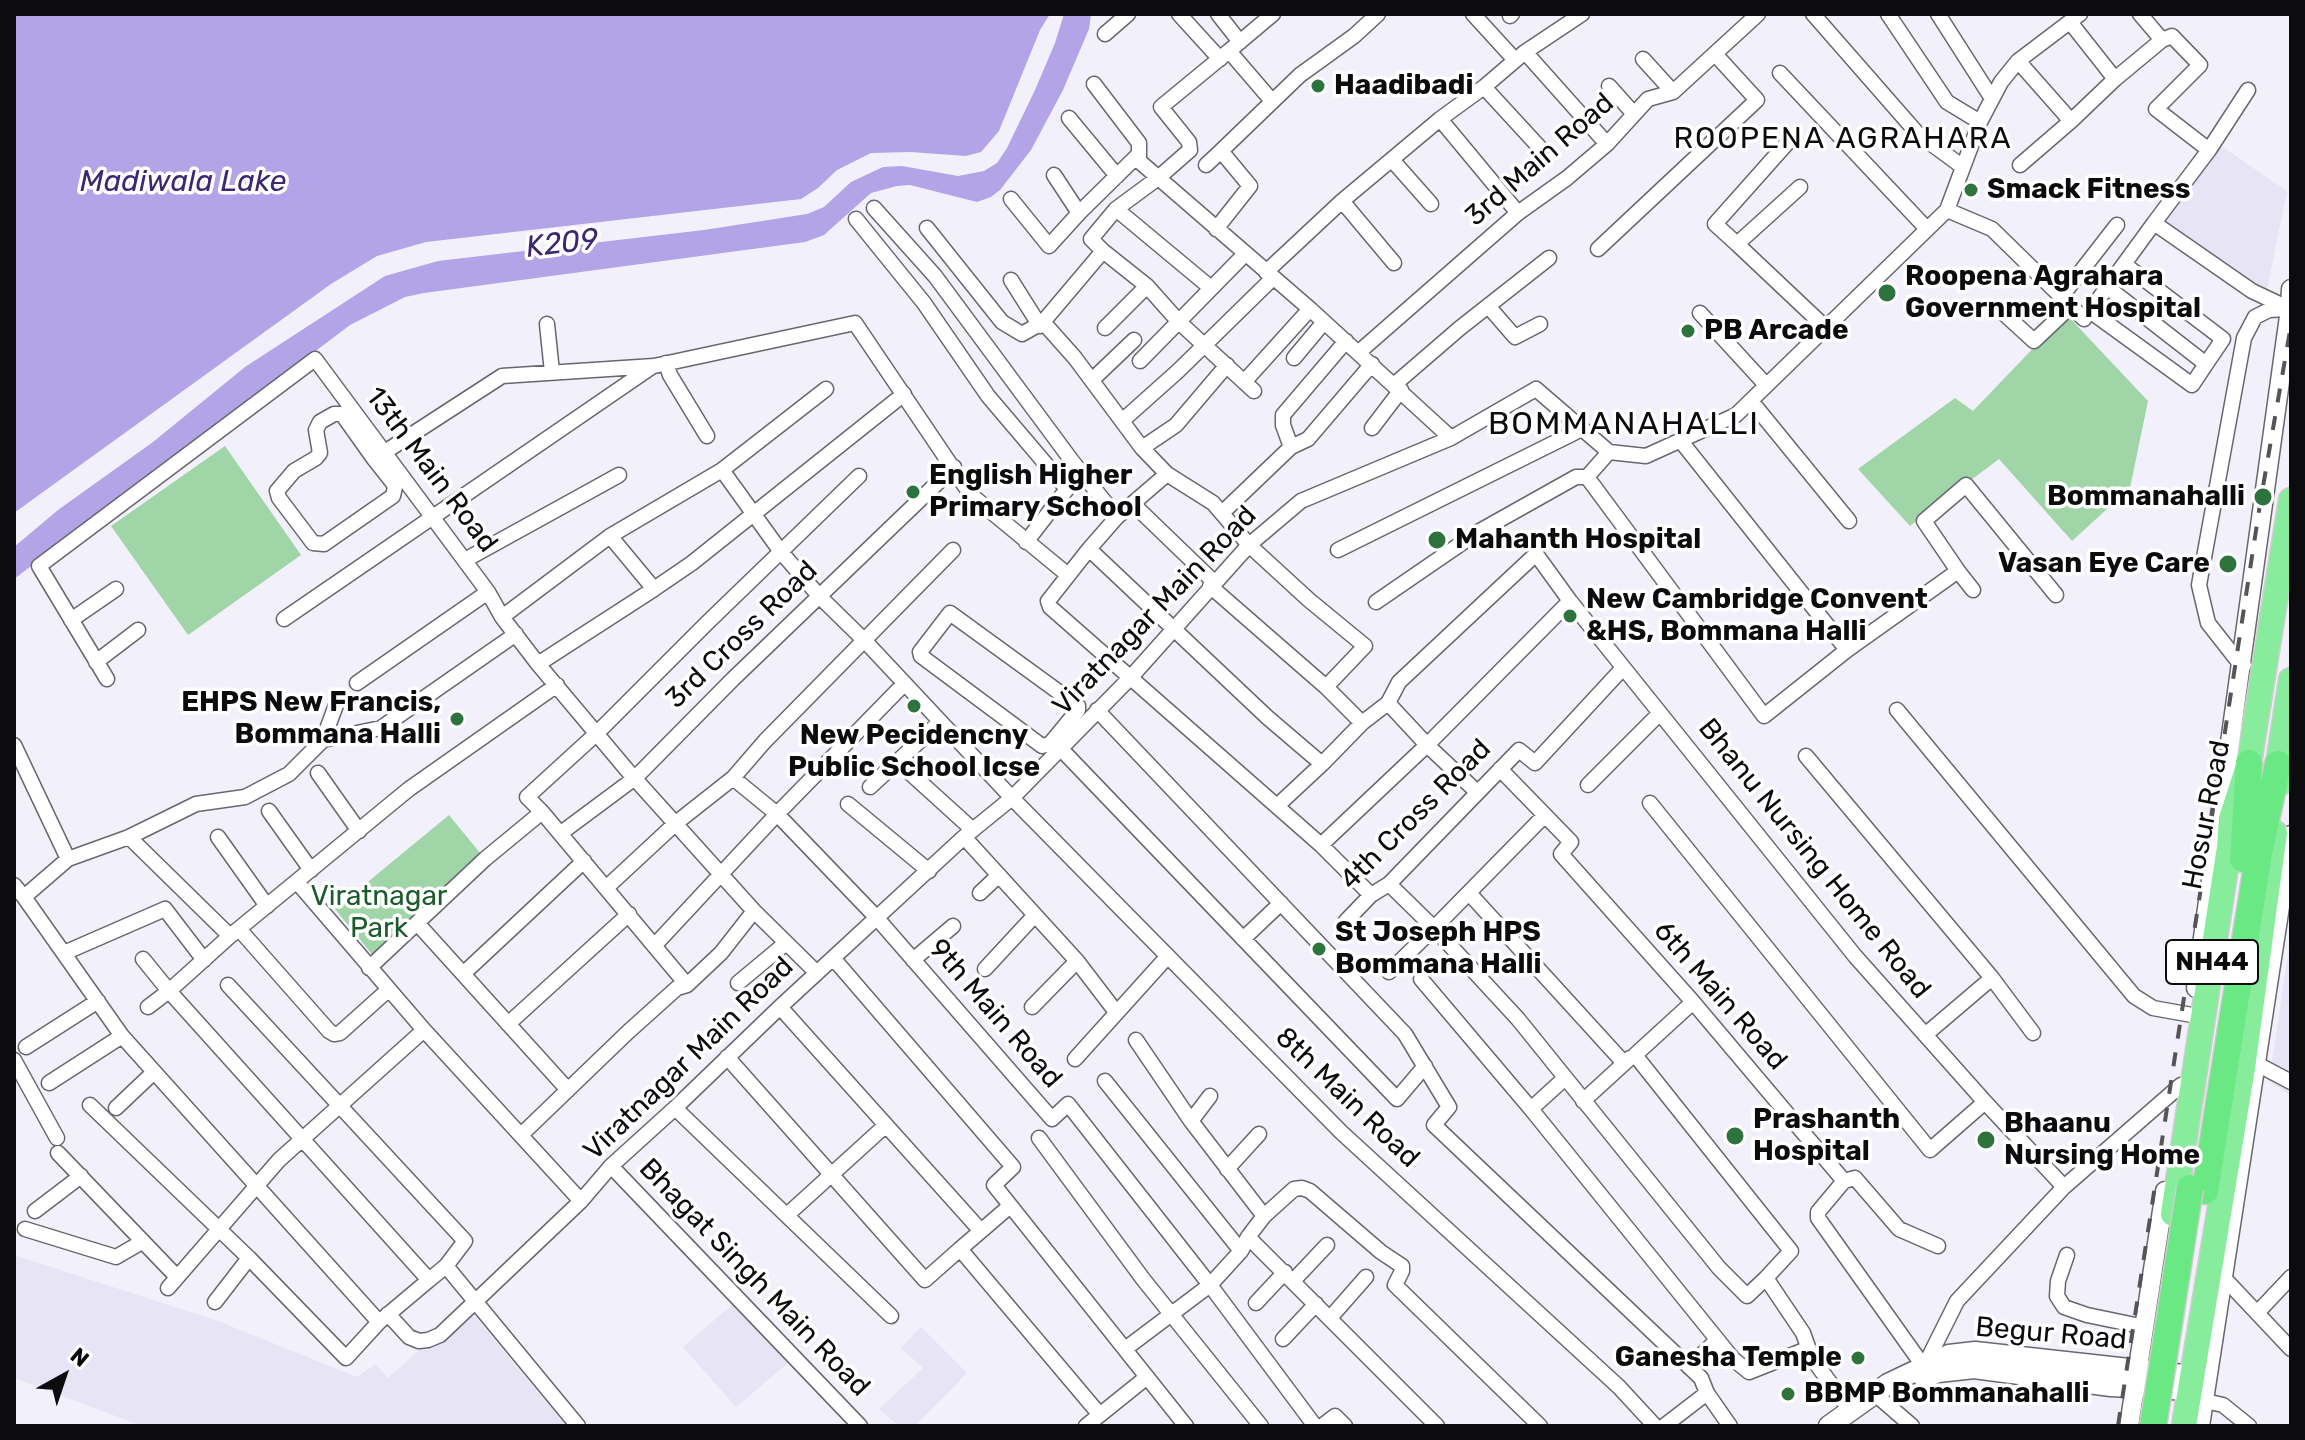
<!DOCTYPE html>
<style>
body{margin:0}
#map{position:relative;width:2305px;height:1440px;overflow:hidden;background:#f2f0fa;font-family:Rubik,sans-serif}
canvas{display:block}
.frame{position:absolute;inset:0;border:16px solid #0c0b0e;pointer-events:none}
.north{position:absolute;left:24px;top:1336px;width:80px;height:80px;-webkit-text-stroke:6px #fff;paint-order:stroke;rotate:40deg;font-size:22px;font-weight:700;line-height:32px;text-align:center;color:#0c0b0e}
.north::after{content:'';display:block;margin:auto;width:28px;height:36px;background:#0c0b0e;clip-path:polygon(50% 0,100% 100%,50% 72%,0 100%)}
</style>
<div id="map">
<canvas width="2305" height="1440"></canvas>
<div class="frame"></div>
<div class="north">N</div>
</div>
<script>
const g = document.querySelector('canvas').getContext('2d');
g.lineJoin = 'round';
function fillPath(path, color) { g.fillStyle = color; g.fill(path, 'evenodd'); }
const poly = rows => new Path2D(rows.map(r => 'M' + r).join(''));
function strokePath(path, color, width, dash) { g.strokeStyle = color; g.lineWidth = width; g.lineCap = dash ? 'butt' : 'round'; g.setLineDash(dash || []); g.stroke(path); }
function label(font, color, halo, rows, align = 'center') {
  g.font = font + ' Rubik,sans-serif'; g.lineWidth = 7; g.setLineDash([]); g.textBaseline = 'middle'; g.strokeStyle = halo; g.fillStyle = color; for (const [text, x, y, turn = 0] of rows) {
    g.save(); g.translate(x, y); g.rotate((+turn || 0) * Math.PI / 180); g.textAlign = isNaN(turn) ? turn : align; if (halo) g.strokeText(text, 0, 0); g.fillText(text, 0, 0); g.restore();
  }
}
const built = poly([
 [2221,146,2287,191,2267,289,2255,283,2166,221],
 [2291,935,2291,1096,2269,1081],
 [14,1255,218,1321,357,1377,376,1364,388,1378,467,1307,566,1426,142,1426,14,1378],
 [739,1299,795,1357,736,1407,683,1347],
 [921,1327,967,1373,915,1426,908,1424,899,1426,879,1409,923,1368,901,1348]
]);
const green = poly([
 [2066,314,2148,401,2130,488,2072,541,1999,459,1910,526,1858,469,1955,398,1973,411],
 [225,446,301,555,188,635,111,526],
 [449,815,485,859,375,958,335,909]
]);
const water = poly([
 [14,14,1050,14,1040,30,999,131,981,152,966,156,910,152,871,153,837,170,818,188,801,199,426,242,377,256,331,284,14,513],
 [1064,14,1091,14,1089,29,1063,90,1031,150,1000,190,991,197,977,202,910,185,897,186,871,193,824,235,805,242,424,293,405,297,350,325,14,579,14,547,58,510,153,442,245,367,385,276,438,261,704,230,807,214,824,207,851,182,883,167,902,166,958,176,984,171,997,163,1007,148,1035,90,1055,43]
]);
const minor = poly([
 [1179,14,1220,59],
 [1218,14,1240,42],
 [1473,14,1515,60],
 [1813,14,1918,134,1963,167],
 [1888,14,1947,102,1980,122],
 [1938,14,1991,97],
 [2140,14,2162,40,2172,36,2200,65,2156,109,2209,150,2154,223],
 [1510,16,1512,14],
 [1105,34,1128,14],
 [1229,51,1161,107,1189,142,1190,150,1158,178,1116,209,1091,239,1103,251,1043,322,1075,358,1142,448,1167,474,1213,503,1249,545,1309,600,1365,646,1326,687],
 [1525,52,1607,144],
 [1643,59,1673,92],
 [2018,61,2071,121,2115,79,2070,22],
 [1780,73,1927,229],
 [2115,79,2162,40],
 [1094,84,1139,143,1139,161,1310,309,1451,438],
 [1609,86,1634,114],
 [1484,87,1541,149],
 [1272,101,1229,51,1273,14],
 [1069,118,1117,176],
 [1440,119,1518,213],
 [2209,150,2248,90],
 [1393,161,1431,204],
 [1206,165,1221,151],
 [2020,165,2071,121],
 [1054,175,1079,213],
 [1800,187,1737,244,1826,328],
 [1011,199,1049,246,1079,213,1139,154],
 [1342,201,1394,263],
 [874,208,935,276,1072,461,1117,517],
 [1116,209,1211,288],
 [1947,210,1992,229,2084,319,2154,223,2252,291,2290,309],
 [856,219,924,303,988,396,1067,489,1026,542],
 [927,228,1002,322,1022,334,1043,322],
 [1216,229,1250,186,1221,151,1300,75,1354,36,1378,14],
 [1737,244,1715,224,1788,142],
 [1598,249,1757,100,1715,54],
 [1103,251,1147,286,1179,322,1254,391],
 [1266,272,1342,201,1440,119,1484,87,1525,52,1582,14],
 [1011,280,1040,326],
 [2107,287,2206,364,2223,339,2124,264],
 [2061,297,2117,225],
 [1488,306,1515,337,1540,324],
 [1999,309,2034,341,2071,306],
 [2090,311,2192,385,2206,364],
 [1700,313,1766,385],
 [547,324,552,372],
 [1105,328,1147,286],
 [1359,352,1518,213,1567,178,1607,144,1648,99,1673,92,1758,14],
 [1294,358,1324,322],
 [1140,361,1245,254],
 [666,363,670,375,707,436],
 [1092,380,1134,340],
 [1244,382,1310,309],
 [1395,384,1460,328,1549,258],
 [1751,401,1849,521],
 [1122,421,1178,371,1273,278],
 [1372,428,1401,390],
 [1680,440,1847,650],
 [1291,447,1283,425,1283,415,1346,341],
 [1142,448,1176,425,1227,365],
 [374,459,342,414,334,414,320,422,316,430,320,453,316,458,294,471,277,491,279,498,313,543,324,544,393,496,395,487,393,483,374,459,502,376,654,366,855,323,971,495,1068,575],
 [722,470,781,552,820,597,864,640,1012,798,1341,1132,1619,1387,1655,1426],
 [1167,474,1117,517,1089,549,1052,596,1048,601,1050,607,1321,845,1427,745,1570,601],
 [1587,477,1764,716,1847,650,1958,571,1924,521,1966,485,2056,595],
 [1133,504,1214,582],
 [1222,513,1291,447,1308,439,1372,364],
 [1089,549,1267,717,1322,764],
 [1338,550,1582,429],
 [465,560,619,475],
 [1958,571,1973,590],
 [1210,586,1326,687,1362,723,1388,703,1427,745,1477,792],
 [654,589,692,563,904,394],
 [1376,602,1478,532,1576,477,1587,477,1609,452],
 [950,613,1078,706,1078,710,1050,744,1042,746,921,656,920,652,950,613],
 [502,617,610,536,722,470,826,389],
 [284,619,653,366],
 [71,620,116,589],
 [96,662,138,630],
 [538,664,654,589,610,536],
 [2244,665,2241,665,2208,623,2199,585,2244,338,2255,317,2269,310,2287,309],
 [107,679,39,566,315,359,488,592,502,617,538,664,627,770,754,911,817,973],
 [357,683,488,592],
 [557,685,409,789,230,936,169,991,429,1280,446,1266,578,1426],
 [1388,703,1399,682,1536,554,1570,601,1855,956,1985,1102,2064,1187],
 [1097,710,1405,1034,1449,1107,1434,1125,1701,1378,1707,1393,1730,1426],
 [1897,710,2134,996,2153,1008,2192,1015],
 [323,740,381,728,516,634],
 [14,745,68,859],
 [1060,748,1397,1099,1425,1066],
 [1806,756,1992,978,2033,1033],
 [898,762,973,830],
 [1500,769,1571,842,1561,854,1693,1002,1844,1181,1818,1212,1818,1218,1924,1367,1957,1301,2064,1187,2181,1085],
 [318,773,359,831],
 [733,778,777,814,876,917,1052,1119,1068,1104,1210,1285,1315,1426],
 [1588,785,1660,713],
 [870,787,940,722],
 [1650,803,1930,1150,1985,1102],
 [848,804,929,871],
 [1277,806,1322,764,1362,723],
 [269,811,311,870],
 [542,812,687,985],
 [561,833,635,778,733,679,954,467],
 [129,837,230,936],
 [218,837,267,906],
 [964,837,1077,961,1116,1012],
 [1321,845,1371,895],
 [297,882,424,1030],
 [1389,884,1434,928,1545,815],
 [14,885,24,897,122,1036,379,1322,429,1280],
 [606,888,676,823,733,778,765,741,953,550],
 [980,893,999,875],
 [1469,893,1624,1063],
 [24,897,68,859,129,837,196,804,245,797,289,774,323,740,339,697],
 [1346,921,1371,895,1389,884,1519,750,1535,763,1623,668],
 [417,923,568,1090],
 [239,929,329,1031,334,1034,340,1033,388,990],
 [1243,939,1281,903],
 [654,946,777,814,904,684],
 [64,953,165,909,204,960],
 [833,958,1013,1167,994,1185,1186,1426],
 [143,959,169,991,148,1007],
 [913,960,953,926],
 [369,968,485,859,542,812,527,797,596,734,707,623,859,476],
 [985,969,1035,915],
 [1389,972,1434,928,1518,1019,1719,1268,1747,1296,1766,1278],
 [463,974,584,861],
 [1421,979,1531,1109,1565,1078],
 [738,983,786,943],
 [228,985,465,1241,446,1266],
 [1693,1002,1635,1055,1791,1251,1766,1278,1803,1333,1812,1358,1850,1410],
 [780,1007,981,1231,960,1249,1100,1415],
 [1032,1007,1077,961],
 [508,1024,629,914],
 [1925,1035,1992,978],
 [1136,1040,1191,1121,1264,1216],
 [26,1047,98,1001],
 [727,1057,925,1280,960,1249],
 [1075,1059,1168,956],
 [14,1060,57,1138],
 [2257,1064,2291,1082],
 [1105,1081,1241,1251,1210,1285,1125,1349],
 [49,1083,122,1036],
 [1583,1101,1630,1058],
 [90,1105,249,1258,346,1358,379,1322],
 [116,1108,154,1072],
 [675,1108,891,1316],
 [1531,1109,1733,1359,1749,1372,1807,1349],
 [1191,1121,1210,1096],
 [521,1135,628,1032,677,988,687,985,721,953,754,911],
 [1039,1138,1143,1279,1261,1426],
 [58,1153,177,1277],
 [611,1166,860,1426],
 [1227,1169,1259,1134],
 [1844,1181,1855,1178,1899,1229,1938,1246],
 [35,1211,81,1176],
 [787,1215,886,1125],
 [25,1229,116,1257,142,1242],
 [981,1231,1010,1206],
 [1248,1237,1437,1426],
 [1241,1251,1248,1237,1264,1216,1294,1189,1302,1188,1310,1191,1381,1252,1402,1266,1402,1271,1395,1285,1540,1426],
 [2067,1255,2058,1281,2057,1296,2064,1307,2087,1315,2145,1327],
 [2224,1278,2291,1349],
 [1293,1281,1327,1245],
 [168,1288,279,1160,424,1030,581,1201],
 [215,1302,249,1258],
 [1256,1303,1285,1272],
 [2257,1313,2291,1277],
 [388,1314,409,1337,419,1341,428,1340,440,1335,581,1201,611,1166,675,1108,780,1007,964,837,1012,798,1131,677,1249,545,1301,501,1451,438,1536,389,1609,452,1646,456,1736,415,1947,210,1980,122,2001,82,2018,61,2080,14],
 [1330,1318,1366,1277],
 [1283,1339,1316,1304],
 [1689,1367,1717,1340],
 [1882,1400,1912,1426],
 [2205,1401,2223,1405,2249,1426],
 [1086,1426,1147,1377],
 [1322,1426,1335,1416,1345,1426],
 [1664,1426,1707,1393]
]);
const tertiary = poly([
 [2196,988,2290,309,2291,289],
 [2129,1426,2165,1191],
 [2200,1426,2291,835]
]);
const secondary = poly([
 [1924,1378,1938,1372,1974,1368,2111,1386,2190,1390],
 [1829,1426,1888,1384,1949,1355,1975,1352,2192,1376]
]);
const trunk = poly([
 [2279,784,2278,764,2291,680],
 [2173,1214,2229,847,2231,819,2249,763,2291,500],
 [2184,1426,2243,1068,2275,833]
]);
const motorway = poly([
 [2243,859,2249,763],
 [2205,1191,2259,853,2278,764]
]);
const rail = poly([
 [2118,1426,2261,498,2291,325]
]);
const motorwayBridge = poly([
 [2153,1426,2190,1188]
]);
const markers = [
 [1318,86,8,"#2e723d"],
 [1971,190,8,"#2e723d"],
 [1887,293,10,"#2e723d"],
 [1688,331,8,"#2e723d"],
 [913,492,8,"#2e723d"],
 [2263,497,10,"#2e723d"],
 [1437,540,10,"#2e723d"],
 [2228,564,10,"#2e723d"],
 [1570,616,8,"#2e723d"],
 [914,706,8,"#2e723d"],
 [457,719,8,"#2e723d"],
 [1319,949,8,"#2e723d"],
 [1735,1136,10,"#2e723d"],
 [1986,1140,10,"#2e723d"],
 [1858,1358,8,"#2e723d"],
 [1788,1394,8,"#2e723d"]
];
const shields = [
 [2212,962,92]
];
const shieldNames = [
 ["NH44",2212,962]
];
const poiNames = [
 ["Haadibadi",1334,86],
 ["Smack Fitness",1987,190],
 ["Roopena Agrahara",1905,277],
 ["Government Hospital",1905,309],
 ["PB Arcade",1704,331],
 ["English Higher",929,476],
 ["Primary School",929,508],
 ["Bommanahalli",2245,497,"right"],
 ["Mahanth Hospital",1455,540],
 ["Vasan Eye Care",2210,564,"right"],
 ["New Cambridge Convent",1586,600],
 ["&HS, Bommana Halli",1586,632],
 ["EHPS New Francis,",441,703,"right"],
 ["Bommana Halli",441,735,"right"],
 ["New Pecidencny",914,736,"center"],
 ["Public School Icse",914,768,"center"],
 ["St Joseph HPS",1335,933],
 ["Bommana Halli",1335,965],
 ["Prashanth",1753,1120],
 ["Hospital",1753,1152],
 ["Bhaanu",2004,1124],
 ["Nursing Home",2004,1156],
 ["Ganesha Temple",1842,1358,"right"],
 ["BBMP Bommanahalli",1804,1394]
];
const streetNames = [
 ["3rd Main Road",1540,160,-41],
 ["13th Main Road",431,470,53],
 ["Viratnagar Main Road",1155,611,-46],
 ["3rd Cross Road",742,635,-44],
 ["4th Cross Road",1416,815,-45],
 ["Hosur Road",2207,815,-79],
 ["Bhanu Nursing Home Road",1814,859,51],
 ["6th Main Road",1720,996,49],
 ["9th Main Road",995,1014,49],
 ["Viratnagar Main Road",689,1059,-44],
 ["8th Main Road",1347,1098,44],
 ["Bhagat Singh Main Road",754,1278,46],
 ["Begur Road",2051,1334,5]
];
const parkNames = [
 ["Viratnagar",379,897],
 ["Park",379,929]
];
const neighbourhoodNames = [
 ["ROOPENA AGRAHARA",1843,139]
];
const waterNames = [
 ["Madiwala Lake",183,182],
 ["K209",562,244,-7]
];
const quarterNames = [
 ["BOMMANAHALLI",1624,425]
];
fillPath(built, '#e7e4f5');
fillPath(green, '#a0d5a7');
fillPath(water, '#b2a4e7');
strokePath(minor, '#68676f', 17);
strokePath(tertiary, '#68676f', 21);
strokePath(secondary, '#68676f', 23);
strokePath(trunk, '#cececf', 27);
strokePath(motorway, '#cececf', 29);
strokePath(minor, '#fff', 14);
strokePath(tertiary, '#fff', 18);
strokePath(secondary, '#fff', 20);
strokePath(trunk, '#87ec9c', 24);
strokePath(motorway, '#69e884', 26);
strokePath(rail, '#565459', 4, [14, 14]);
strokePath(motorwayBridge, '#cececf', 29, []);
strokePath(motorwayBridge, '#69e884', 26);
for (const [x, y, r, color] of markers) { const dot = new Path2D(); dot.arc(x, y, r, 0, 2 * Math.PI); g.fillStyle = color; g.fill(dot); strokePath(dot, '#fff', 3); }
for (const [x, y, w] of shields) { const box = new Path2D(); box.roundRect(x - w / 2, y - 22, w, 44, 6); g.fillStyle = '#fff'; g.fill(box); strokePath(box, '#0c0b0e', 2); }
label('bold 26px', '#0c0b0e', null, shieldNames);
label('bold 28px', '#0c0b0e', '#fff', poiNames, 'left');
label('28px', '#0c0b0e', '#fff', streetNames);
label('28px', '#1d5b2c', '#fff', parkNames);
g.letterSpacing = '2px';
label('30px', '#0c0b0e', '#fff', neighbourhoodNames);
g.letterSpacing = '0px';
label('italic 30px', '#3e2672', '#fff', waterNames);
g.letterSpacing = '2px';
label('32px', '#0c0b0e', '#fff', quarterNames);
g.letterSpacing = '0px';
</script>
